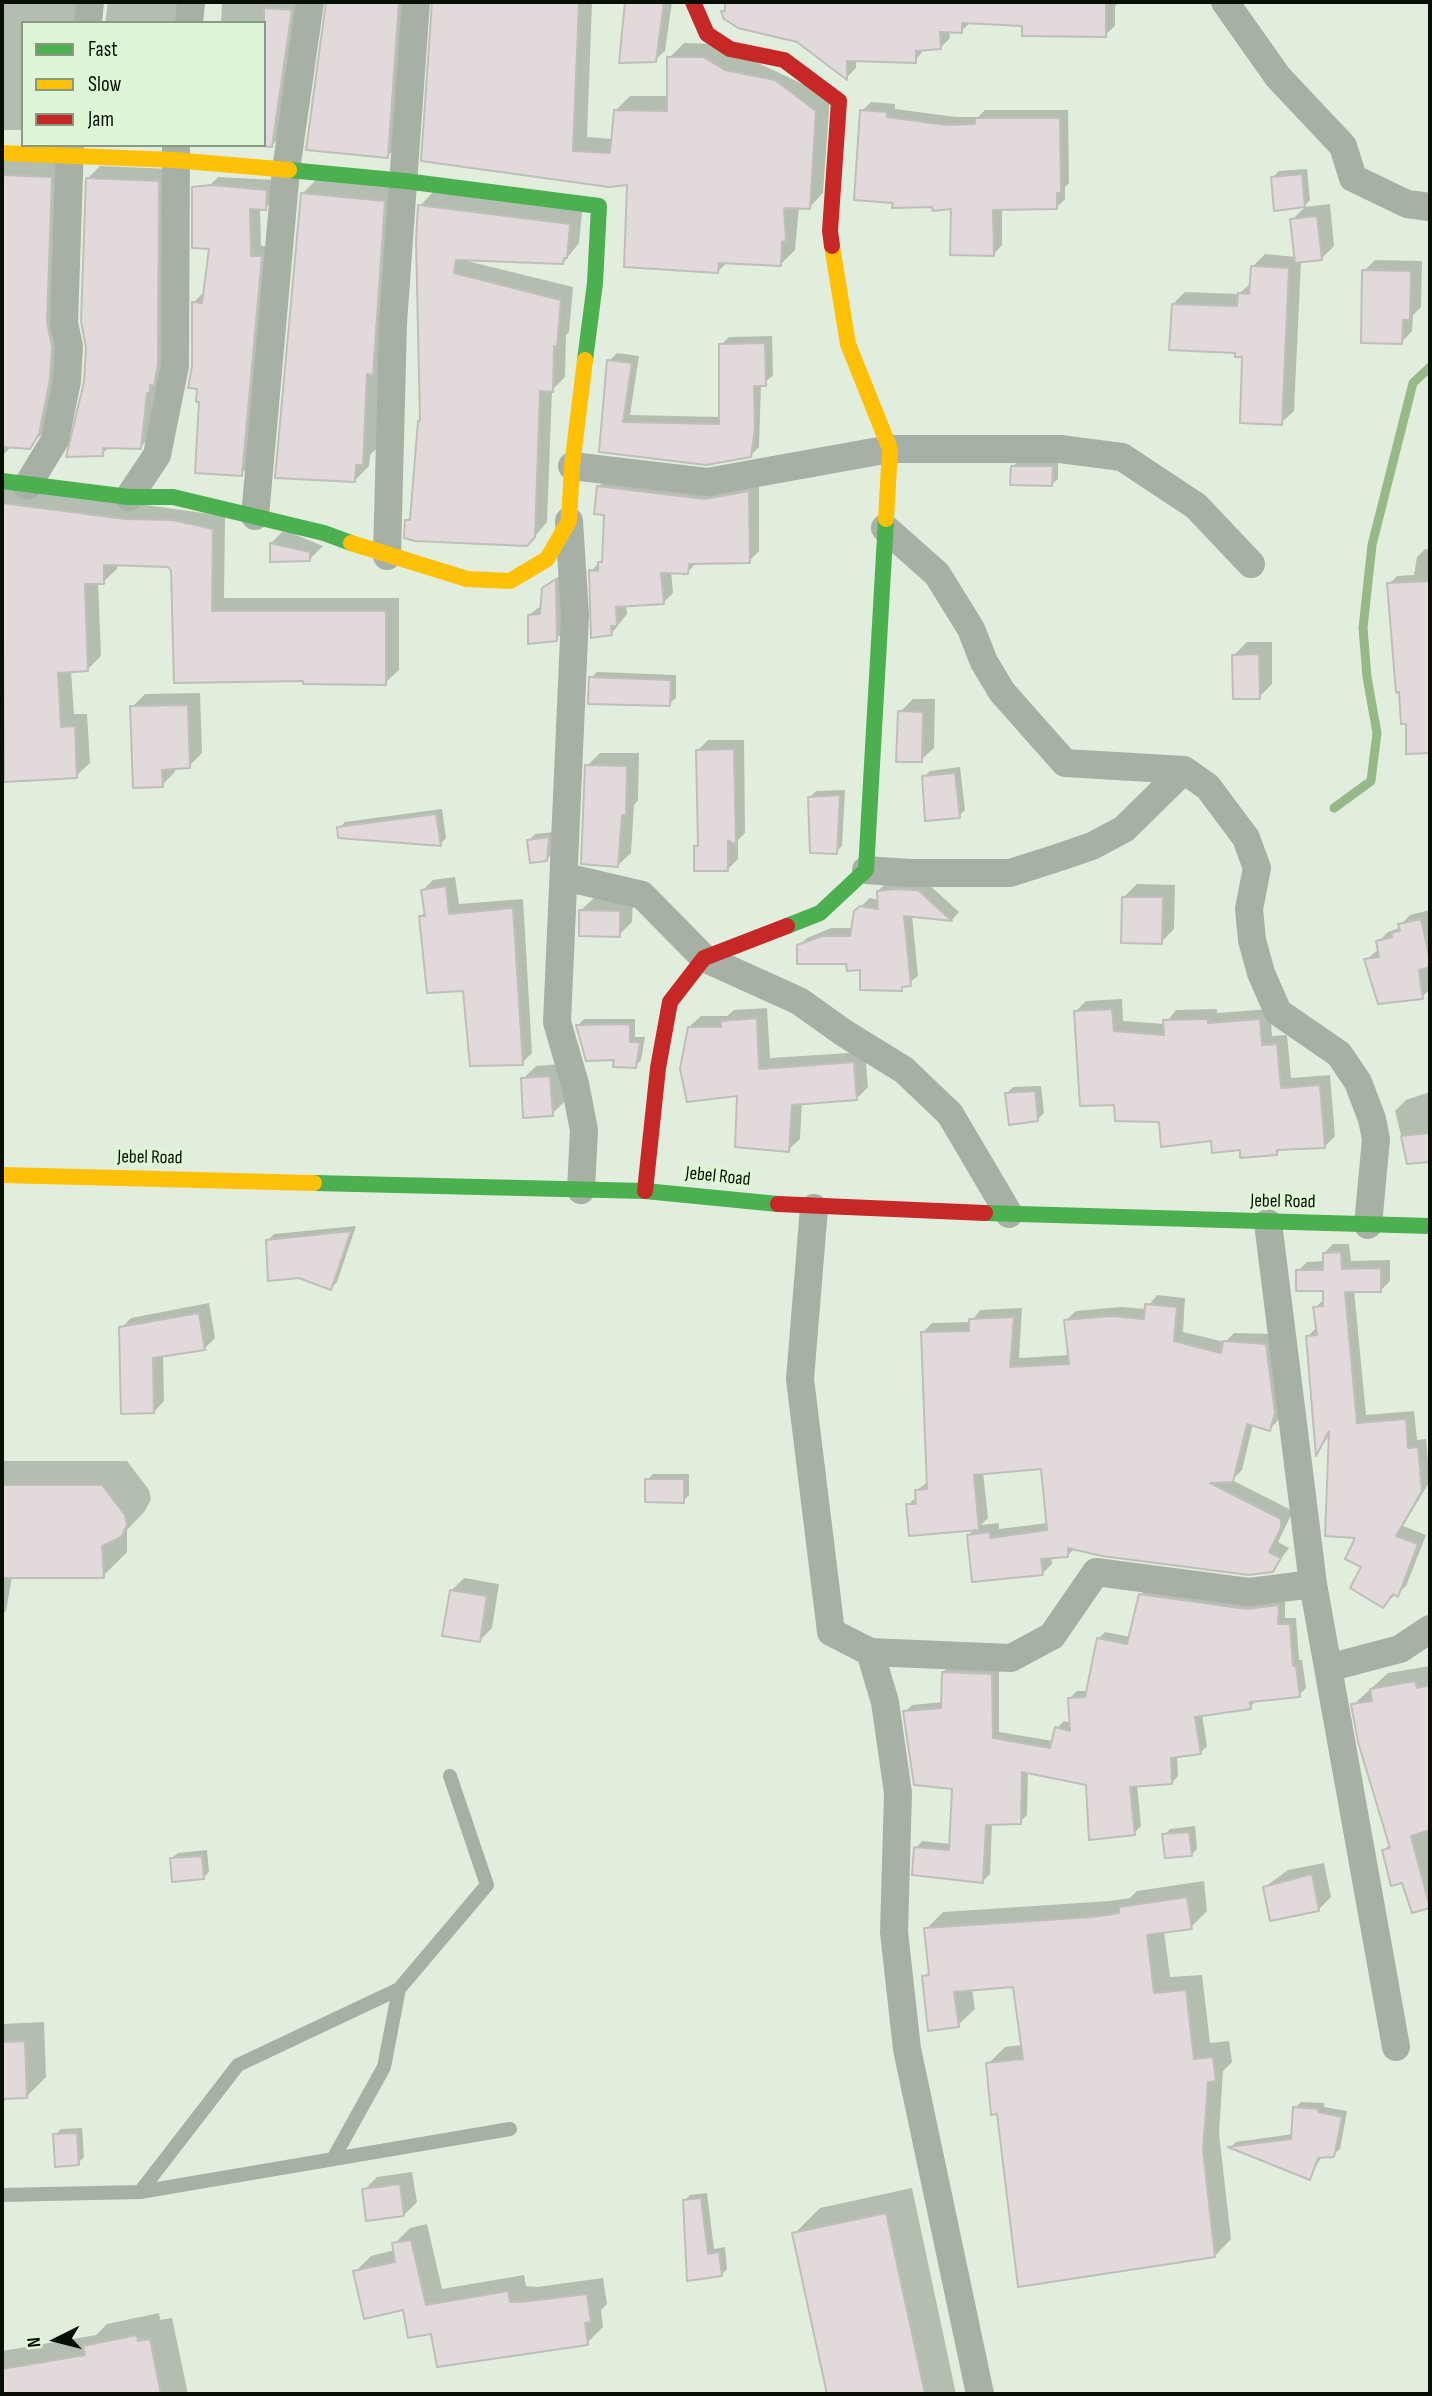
<!DOCTYPE html>
<style>
body{margin:0}
#map{position:relative;width:1432px;height:2396px;overflow:hidden;background:#e2eedd;font-family:"Sofia Sans Condensed",sans-serif}
canvas{display:block}
.frame{position:absolute;inset:0;border:4px solid #081006;pointer-events:none}
.legend{position:absolute;left:21px;top:21px;width:245px;height:126px;box-sizing:border-box;background:#def6d5;border:2px solid #889a82;margin:0;padding:9px 12px;list-style:none;font-size:21px;color:#081006}
.legend li{display:flex;align-items:center;gap:14px;height:35px}
.legend b{width:35px;border:2px solid #889a82}
.north{position:absolute;left:21px;top:2305px;width:70px;height:70px;-webkit-text-stroke:5px #def6d5;paint-order:stroke;rotate:264deg;font-size:19px;font-weight:700;line-height:28px;text-align:center;color:#081006}
.north::after{content:'';display:block;margin:auto;width:24px;height:32px;background:#081006;clip-path:polygon(50% 0,100% 100%,50% 72%,0 100%)}
</style>
<div id="map">
<canvas width="1432" height="2396"></canvas>
<div class="frame"></div>
<ul class="legend">
<li><b style="height:9px;background:#4caf50"></b>Fast</li>
<li><b style="height:9px;background:#ffc107"></b>Slow</li>
<li><b style="height:9px;background:#c62828"></b>Jam</li>
</ul>
<div class="north">N</div>
</div>
<script>
const g = document.querySelector('canvas').getContext('2d');
g.lineJoin = 'round';
function fillPath(path, color) { g.fillStyle = color; g.fill(path, 'evenodd'); }
const poly = rows => new Path2D(rows.map(r => 'M' + r).join(''));
function strokePath(path, color, width, dash) { g.strokeStyle = color; g.lineWidth = width; g.lineCap = dash ? 'butt' : 'round'; g.setLineDash(dash || []); g.stroke(path); }
function label(font, color, halo, rows, align = 'center') {
  g.font = font + ' "Sofia Sans Condensed",sans-serif'; g.lineWidth = 7; g.setLineDash([]); g.textBaseline = 'middle'; g.strokeStyle = halo; g.fillStyle = color; for (const [text, x, y, turn = 0] of rows) {
    g.save(); g.translate(x, y); g.rotate((+turn || 0) * Math.PI / 180); g.textAlign = isNaN(turn) ? turn : align; if (halo) g.strokeText(text, 0, 0); g.fillText(text, 0, 0); g.restore();
  }
}
const shadow = poly([
 [2,2,87,2,91,23,23,23,23,130,2,130],
 [108,2,186,2,191,23,105,23],
 [222,2,304,2,285,132,272,145,264,23,221,23],
 [328,2,411,2,401,142,388,156],
 [434,2,592,2,587,137,613,139,616,110,630,96,669,96,669,58,684,43,718,44,830,97,823,193,809,208,799,207,795,250,781,264,728,262,717,272,628,183,423,160],
 [627,2,672,2,665,51,655,60,620,61],
 [727,2,1120,2,1115,6,1115,26,1105,35,1024,24,971,21,961,32,949,31,950,38,940,48,925,48,915,61,856,59,856,68,847,77,797,41,723,12],
 [871,102,895,104,895,109,956,117,978,117,985,110,1068,110,1069,183,1065,187,1065,199,1056,208,1002,209,1002,245,994,254,862,111],
 [2,156,65,164,65,333,43,433,29,447,11,447,2,456],
 [100,166,171,169,170,350,153,434,141,447,110,446,102,454,85,382,87,179],
 [1307,169,1310,200,1304,206,1273,177,1279,171],
 [218,177,277,180,276,197,265,208,260,208,261,246,271,246,252,463,241,474,201,400,193,366,194,302,204,292,211,247,207,188],
 [317,179,399,187,377,448,370,455,369,466,354,481,302,194],
 [433,192,582,212,579,243,563,263,463,260,573,287,569,332,566,335,565,377,552,390,547,522,530,542,406,521,412,515,422,419,420,206],
 [1330,204,1334,246,1321,259,1301,261,1294,411,1281,423,1244,356,1173,304,1185,292,1239,294,1252,282,1253,266,1265,254,1296,257,1292,220,1305,207],
 [1375,260,1422,261,1421,307,1413,315,1412,331,1401,343,1364,271],
 [772,336,773,376,761,384,759,447,751,455,601,451,609,361,617,353,639,356,630,415,721,417,721,345,729,337],
 [1019,460,1058,460,1058,479,1051,485,1013,466],
 [609,476,759,482,759,551,749,561,697,562,688,572,671,571,673,593,663,603,626,605,627,614,611,634,591,571,604,558,606,513,599,486],
 [2,485,225,516,224,598,399,598,399,670,385,683,305,680,176,681,173,570,169,565,117,564,117,569,103,582,98,582,101,656,87,670,71,670,74,714,87,714,90,763,76,776,6,780,2,710],
 [284,530,323,546,310,559,272,561,271,543],
 [1425,549,1430,550,1430,751,1408,752,1408,722,1389,584,1397,576,1414,575,1417,557],
 [566,571,567,629,556,639,529,615,542,605,543,588],
 [1247,642,1272,642,1272,684,1259,697,1234,655],
 [597,672,676,675,676,698,669,704,591,678],
 [200,693,202,753,189,766,175,767,175,772,162,785,132,707,145,694],
 [913,699,935,699,934,748,921,760,900,712],
 [708,740,744,740,745,833,738,840,738,859,728,869,696,846,699,843,698,750],
 [600,753,639,753,638,800,634,805,631,853,618,865,587,766],
 [960,767,965,810,959,816,924,777,930,771],
 [845,790,842,846,836,852,810,797,816,791],
 [442,809,446,838,440,844,339,828,345,822],
 [554,832,553,853,547,859,529,840,535,834],
 [455,877,459,904,523,899,532,1053,522,1063,465,989,420,917,426,911,423,890,433,880],
 [926,882,959,912,952,920,912,915,918,976,901,989,848,962,799,946,807,938,831,928,853,928,855,912,870,898,879,900,878,891,886,883],
 [1137,884,1175,885,1174,929,1161,942,1124,897],
 [594,898,633,898,632,922,619,935,581,910],
 [1430,910,1430,989,1422,997,1366,960,1379,949,1378,942,1388,932,1397,929,1410,915],
 [1122,999,1123,1021,1165,1024,1176,1010,1217,1009,1217,1013,1270,1009,1272,1036,1287,1035,1291,1078,1330,1075,1335,1136,1325,1146,1281,1149,1277,1153,1241,1148,1116,1103,1075,1012,1086,1001],
 [767,1008,770,1058,865,1052,868,1087,856,1099,802,1102,800,1139,788,1150,739,1094,689,1027,701,1016,727,1016,734,1010],
 [584,1019,635,1019,635,1037,645,1037,641,1060,635,1066,615,1058,578,1025],
 [562,1064,565,1101,552,1114,523,1079,536,1066],
 [1041,1086,1044,1113,1038,1119,1007,1093,1013,1087],
 [1430,1092,1430,1160,1408,1162,1395,1111,1406,1100],
 [356,1226,337,1282,331,1288,268,1240,274,1234],
 [1333,1244,1349,1244,1351,1261,1390,1260,1390,1281,1381,1290,1354,1290,1366,1415,1414,1411,1417,1440,1426,1439,1430,1481,1403,1526,1426,1535,1406,1586,1382,1606,1364,1566,1330,1434,1318,1452,1308,1336,1317,1327,1315,1308,1324,1299,1325,1289,1298,1271,1307,1262,1324,1261,1324,1253],
 [1157,1295,1185,1298,1183,1332,1225,1342,1234,1333,1275,1334,1279,1419,1270,1429,1253,1424,1242,1470,1232,1480,1293,1511,1278,1542,1289,1548,1272,1571,1075,1548,1068,1555,1051,1556,1052,1564,1042,1574,968,1535,976,1528,908,1505,917,1496,916,1491,929,1481,923,1332,932,1323,971,1322,980,1310,1022,1308,1019,1358,1070,1355,1066,1320,1076,1311,1121,1307,1146,1309],
 [1043,1468,1048,1523,999,1529,999,1523,981,1525,988,1518,983,1472],
 [209,1303,215,1338,204,1349,163,1355,164,1401,154,1412,121,1328,131,1318],
 [2,1461,127,1461,149,1490,151,1499,145,1511,127,1530,127,1552,103,1576,12,1577,6,1611,2,1615],
 [653,1474,689,1474,689,1495,683,1501,647,1480],
 [464,1578,499,1584,492,1628,479,1641,451,1591],
 [1147,1588,1285,1599,1285,1618,1296,1618,1299,1660,1302,1660,1306,1688,1299,1695,1258,1699,1250,1707,1202,1714,1207,1746,1200,1753,1177,1756,1178,1776,1172,1783,1137,1785,1141,1826,1134,1833,1088,1784,1028,1772,1027,1815,1020,1822,992,1823,990,1874,983,1881,916,1848,922,1841,951,1844,954,1788,905,1712,912,1705,943,1702,943,1672,950,1666,999,1668,999,1732,1053,1741,1057,1728,1064,1721,1071,1723,1070,1698,1077,1691,1088,1691,1098,1639,1105,1632,1131,1637,1140,1595],
 [1430,1666,1430,1905,1429,1906,1403,1881,1383,1851,1390,1844,1353,1705,1388,1673],
 [1195,1826,1197,1849,1191,1855,1164,1835,1170,1829],
 [207,1850,209,1872,203,1878,171,1859,178,1853],
 [1324,1863,1331,1897,1318,1910,1265,1887,1288,1870],
 [1204,1881,1207,1911,1191,1927,1164,1931,1170,1977,1202,1975,1210,2043,1229,2041,1232,2062,1223,2071,1219,2133,1231,2239,1215,2256,999,2112,988,2064,1005,2047,1022,2045,1015,1985,972,1989,975,2009,958,2025,924,1977,930,1971,926,1929,943,1912,1110,1901,1130,1898,1137,1891],
 [44,2022,46,2077,26,2097,8,2097,2,2103,2,2024],
 [1301,2102,1324,2103,1324,2107,1347,2111,1340,2149,1333,2155,1322,2156,1309,2178,1231,2147,1236,2142,1293,2134,1295,2108],
 [82,2128,84,2157,78,2163,55,2135,61,2129],
 [412,2172,417,2202,404,2215,364,2190,377,2177],
 [912,2188,956,2394,828,2394,794,2234,820,2208],
 [707,2193,714,2249,725,2247,727,2269,721,2275,688,2279,684,2201,690,2195],
 [427,2224,442,2289,524,2275,526,2286,537,2287,603,2278,607,2304,601,2310,603,2327,587,2343,432,2332,355,2272,371,2256,395,2250,394,2244,410,2228],
 [159,2313,160,2320,172,2318,188,2394,2,2394,2,2351,96,2335,107,2324]
]);
const stream = poly([
 [1334,808,1371,781,1377,733,1367,677,1363,628,1372,545,1413,383,1430,367]
]);
const building = poly([
 [326,2,399,2,388,158,306,150,326,2],
 [432,2,579,2,573,151,610,153,614,110,667,111,667,57,703,57,725,70,775,80,816,111,810,209,784,208,786,241,782,242,781,266,719,263,718,273,624,267,627,185,609,187,421,161,432,2],
 [625,2,664,2,656,62,619,63,625,2],
 [725,2,1106,2,1106,37,1022,36,1022,26,962,23,962,33,940,32,941,49,916,51,916,63,847,61,847,80,797,42,738,28,724,19,721,11,725,11,725,2],
 [264,8,292,10,272,147,253,145,264,145,264,8],
 [860,110,887,112,887,117,946,125,975,124,975,118,1060,118,1061,193,1057,193,1057,209,993,210,994,256,950,255,951,209,933,211,932,207,892,208,893,203,854,200,860,110],
 [1302,174,1305,207,1274,211,1271,177,1302,174],
 [2,175,52,177,47,322,52,347,50,379,39,434,30,449,2,447,2,175],
 [86,178,159,181,158,364,154,386,150,385,150,393,147,393,141,449,103,448,103,456,66,457,84,382,86,347,81,321,86,178],
 [211,185,267,190,266,210,250,209,251,256,262,256,242,476,195,473,199,402,196,402,197,389,188,388,192,366,192,302,202,303,209,249,192,248,192,187,211,185],
 [301,193,385,201,373,375,367,374,363,465,356,465,355,482,275,478,301,193],
 [418,205,570,224,567,258,564,258,563,264,456,260,454,273,561,300,557,347,554,346,553,392,540,391,535,537,527,546,415,541,404,538,405,520,410,520,418,421,420,421,416,240,418,205],
 [1317,216,1322,260,1295,263,1290,219,1317,216],
 [1251,266,1289,268,1282,425,1240,423,1242,357,1235,357,1235,353,1169,350,1172,304,1237,306,1238,293,1249,294,1251,266],
 [1362,270,1411,271,1410,320,1403,320,1402,344,1361,343,1362,270],
 [765,343,766,386,754,386,755,428,751,457,706,465,599,452,607,360,632,363,623,422,719,424,719,344,765,343],
 [1011,466,1053,466,1052,486,1010,485,1011,466],
 [597,486,705,499,749,491,750,563,689,564,688,574,661,573,664,604,616,607,617,626,611,626,612,635,591,638,589,570,598,571,598,562,602,562,604,515,594,514,597,486],
 [2,503,126,519,173,520,213,529,212,611,386,611,386,685,303,684,303,681,174,683,171,571,168,567,104,565,104,584,85,584,88,671,58,673,61,727,75,726,77,778,4,782,2,503],
 [270,543,310,552,310,561,270,562,270,543],
 [556,579,557,641,528,644,528,615,540,614,542,588,556,579],
 [1430,581,1430,753,1406,754,1406,724,1401,724,1399,692,1396,693,1387,583,1430,581],
 [1259,654,1260,699,1233,699,1232,655,1259,654],
 [589,677,671,680,670,706,588,704,589,677],
 [188,705,190,768,162,770,163,787,133,788,130,706,188,705],
 [898,711,923,712,922,762,896,762,898,711],
 [734,749,736,845,728,840,728,871,694,871,694,846,698,846,696,750,734,749],
 [585,765,627,766,626,815,622,815,618,867,581,864,585,765],
 [955,773,960,818,925,821,922,776,955,773],
 [840,795,837,854,810,853,808,797,840,795],
 [436,814,441,846,338,838,337,827,436,814],
 [549,837,547,861,530,863,527,840,549,837],
 [446,886,449,914,513,908,523,1065,470,1066,463,991,427,993,419,916,425,916,421,890,446,886],
 [896,889,918,890,952,921,904,916,911,986,902,987,902,991,860,990,860,970,847,971,846,964,797,964,797,945,822,936,850,936,854,911,860,906,878,909,877,891,896,889],
 [1122,897,1163,897,1162,944,1121,943,1122,897],
 [579,910,620,911,620,937,579,936,579,910],
 [1421,919,1430,960,1430,967,1419,970,1423,999,1378,1004,1364,959,1379,957,1376,941,1392,937,1391,933,1400,931,1398,924,1421,919],
 [1112,1009,1114,1031,1164,1035,1163,1020,1208,1019,1208,1023,1260,1019,1262,1045,1277,1044,1281,1088,1320,1085,1325,1148,1277,1150,1277,1155,1240,1158,1240,1150,1212,1153,1211,1141,1161,1147,1159,1122,1115,1121,1114,1105,1080,1106,1074,1011,1112,1009],
 [757,1018,759,1069,854,1062,857,1100,792,1105,789,1152,735,1147,737,1096,687,1102,680,1069,688,1027,721,1027,721,1021,757,1018],
 [630,1024,630,1042,640,1042,636,1068,613,1067,614,1060,586,1061,576,1025,630,1024],
 [550,1076,553,1116,523,1118,521,1078,550,1076],
 [1035,1091,1038,1121,1009,1125,1005,1093,1035,1091],
 [1430,1133,1430,1162,1407,1164,1401,1136,1430,1133],
 [351,1231,331,1290,299,1278,268,1281,266,1240,351,1231],
 [1341,1252,1342,1269,1381,1268,1381,1292,1345,1292,1357,1423,1406,1419,1408,1448,1418,1447,1422,1491,1396,1536,1418,1544,1398,1597,1393,1594,1383,1608,1350,1588,1361,1567,1345,1559,1355,1538,1325,1536,1329,1431,1316,1456,1306,1336,1317,1335,1313,1307,1323,1306,1323,1291,1296,1291,1296,1270,1323,1270,1323,1253,1341,1252],
 [1145,1304,1177,1307,1174,1341,1221,1353,1223,1341,1266,1344,1275,1413,1270,1431,1247,1424,1233,1482,1210,1483,1281,1519,1281,1528,1269,1552,1281,1558,1273,1572,1249,1575,1102,1556,1068,1548,1068,1557,1041,1559,1043,1575,972,1582,967,1535,990,1532,990,1538,1047,1530,1041,1469,974,1475,979,1530,909,1536,906,1504,916,1504,915,1490,927,1489,921,1332,969,1331,969,1319,1014,1317,1010,1367,1069,1364,1064,1320,1111,1316,1144,1319,1145,1304],
 [199,1313,205,1350,153,1358,154,1413,121,1414,119,1327,199,1313],
 [645,1479,684,1479,684,1503,645,1502,645,1479],
 [2,1485,102,1485,125,1515,127,1525,121,1537,102,1546,104,1578,2,1578,2,1485],
 [450,1590,487,1596,480,1642,442,1636,450,1590],
 [1139,1594,1247,1609,1279,1605,1278,1624,1290,1624,1293,1666,1296,1666,1300,1697,1250,1702,1251,1709,1195,1717,1201,1754,1171,1758,1172,1784,1130,1787,1135,1835,1089,1840,1086,1785,1022,1772,1021,1824,986,1825,983,1883,912,1875,914,1847,949,1850,952,1789,914,1785,903,1711,941,1708,942,1672,992,1674,993,1738,1050,1748,1055,1727,1070,1731,1068,1698,1085,1697,1097,1638,1127,1644,1139,1594],
 [1415,1681,1417,1688,1430,1685,1430,1830,1411,1836,1430,1908,1412,1913,1402,1883,1391,1886,1382,1850,1390,1848,1358,1742,1351,1704,1372,1701,1370,1689,1415,1681],
 [1189,1832,1192,1856,1165,1858,1162,1834,1189,1832],
 [202,1856,204,1879,172,1882,170,1858,202,1856],
 [1312,1874,1319,1911,1270,1921,1263,1887,1312,1874],
 [1187,1897,1192,1929,1147,1935,1154,1993,1186,1990,1194,2059,1213,2057,1216,2081,1208,2082,1203,2150,1215,2257,1018,2287,997,2114,991,2115,986,2063,1023,2059,1013,1987,954,1992,959,2027,928,2031,922,1976,929,1975,924,1928,1092,1917,1119,1913,1119,1907,1187,1897],
 [25,2041,27,2098,2,2099,2,2042,25,2041],
 [1293,2107,1319,2109,1318,2112,1342,2117,1334,2157,1318,2158,1310,2180,1228,2147,1291,2139,1293,2107],
 [77,2133,79,2165,55,2167,53,2134,77,2133],
 [400,2184,404,2216,366,2221,362,2189,400,2184],
 [701,2198,708,2254,719,2252,722,2276,687,2281,683,2200,701,2198],
 [886,2213,925,2394,827,2394,792,2233,886,2213],
 [411,2240,426,2305,508,2291,510,2302,520,2302,587,2294,591,2322,585,2323,588,2345,437,2367,431,2334,408,2338,403,2310,364,2319,353,2271,395,2262,392,2243,411,2240],
 [137,2335,138,2341,150,2339,161,2394,2,2394,2,2369,85,2355,83,2346,137,2335]
]);
const lane = poly([
 [333,2159,384,2067,399,1989],
 [140,2192,238,2065,399,1989,487,1885,450,1776],
 [2,2195,140,2192,510,2129]
]);
const street = poly([
 [1225,2,1278,77,1343,146,1353,178,1407,204,1430,207],
 [88,23,90,2],
 [189,23,191,2],
 [572,466,707,482,890,449,1060,449,1122,457,1196,506,1251,564],
 [27,486,55,440,67,381,69,346,64,323,70,145],
 [129,497,157,455,175,366,176,145],
 [255,516,286,170,310,2],
 [569,521,575,615,557,1022,575,1084,584,1130,581,1190],
 [885,528,937,574,971,629,984,662,1002,692,1065,763,1184,770,1208,787,1246,838,1257,868,1249,909,1252,940,1261,973,1278,1012,1339,1054,1358,1082,1372,1119,1376,1139,1368,1225],
 [387,556,393,323,416,2],
 [866,870,911,873,1010,873,1054,859,1092,846,1124,829,1184,770],
 [565,877,642,895,704,958,799,1001,844,1033,904,1070,950,1114,1009,1214],
 [814,1208,800,1379,831,1632,870,1652,885,1702,898,1793,894,1932,907,2049,980,2394],
 [1268,1223,1313,1584,1396,2047],
 [870,1652,1011,1658,1052,1636,1096,1572,1249,1592,1313,1584],
 [1328,1668,1400,1649,1430,1629]
]);
const fast = poly([
 [289,170,405,181,599,206,595,283,585,360],
 [2,481,129,497,173,497,324,533,351,543],
 [787,926,820,913,866,870,886,519],
 [314,1183,645,1191,778,1204],
 [985,1213,1430,1226]
]);
const slow = poly([
 [2,153,174,160,289,170],
 [832,246,848,344,890,449,886,519],
 [351,543,467,579,510,581,547,559,569,521,572,466,585,360],
 [2,1175,314,1183]
]);
const jam = poly([
 [693,2,707,34,730,49,784,60,839,101,830,231,832,246],
 [645,1191,658,1068,670,1002,704,958,787,926],
 [778,1204,985,1213]
]);
const streetNames = [
 ["Jebel Road",150,1158,1],
 ["Jebel Road",718,1177,6],
 ["Jebel Road",1283,1202,1]
];
fillPath(shadow, '#0003');
strokePath(stream, '#96b988', 9);
fillPath(building, '#e1d9da');
strokePath(building, '#bfbeba', 2);
strokePath(lane, '#a7b0a5', 14);
strokePath(street, '#a7b0a5', 28);
strokePath(fast, '#4caf50', 16);
strokePath(slow, '#ffc107', 16);
strokePath(jam, '#c62828', 16);
label('19px', '#081006', '#def6d5', streetNames);
</script>
